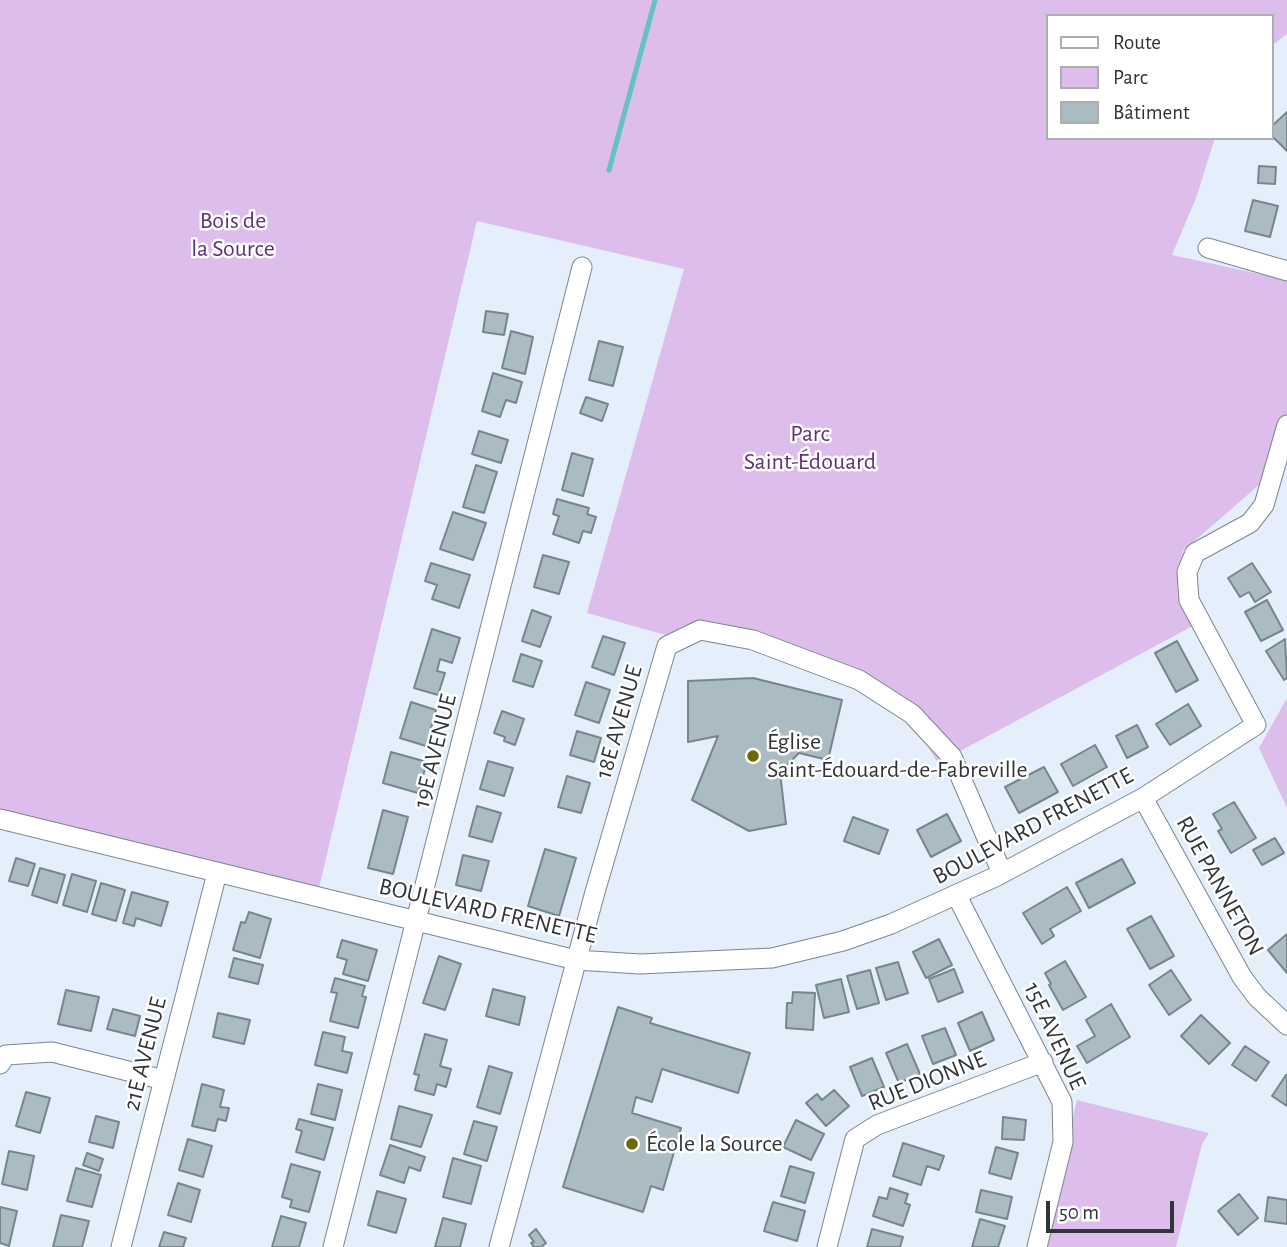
<!DOCTYPE html>
<meta charset="utf-8">
<style>
body{margin:0}
#map{position:relative;width:1287px;height:1247px;overflow:hidden;background:#e5effb;font-family:"Alegreya Sans",sans-serif}
canvas{display:block}
.legend{position:absolute;left:1046px;top:14px;width:228px;height:126px;box-sizing:border-box;background:#fff;border:2px solid #adaeb0;margin:0;padding:9px 12px;list-style:none;font-size:21px;color:#31353a}
.legend li{display:flex;align-items:center;gap:14px;height:35px}
.legend b{width:35px;border:2px solid #adaeb0}
.scale{position:absolute;left:1046px;top:1201px;width:128px;height:32px;box-sizing:border-box;border:4px solid #31353a;border-top:0;padding-left:9px;font-size:21px;line-height:24px;white-space:nowrap;color:#31353a;-webkit-text-stroke:5px #fff;paint-order:stroke}
</style>
<div id="map">
<canvas width="1287" height="1247"></canvas>
<ul class="legend">
<li><b style="height:9px;background:#fff"></b>Route</li>
<li><b style="height:19px;background:#dcbdeb"></b>Parc</li>
<li><b style="height:19px;background:#abbbc2"></b>Bâtiment</li>
</ul>
<div class="scale">50 m</div>
</div>
<script>
const g = document.querySelector('canvas').getContext('2d');
g.lineJoin = 'round';
function fillPath(path, color) { g.fillStyle = color; g.fill(path, 'evenodd'); }
const poly = rows => new Path2D(rows.map(r => 'M' + r).join(''));
function strokePath(path, color, width, dash) { g.strokeStyle = color; g.lineWidth = width; g.lineCap = dash ? 'butt' : 'round'; g.setLineDash(dash || []); g.stroke(path); }
function label(font, color, halo, rows, align = 'center') {
  g.font = font + ' "Alegreya Sans",sans-serif'; g.lineWidth = 5; g.setLineDash([]); g.textBaseline = 'middle'; g.strokeStyle = halo; g.fillStyle = color; for (const [text, x, y, turn = 0] of rows) {
    g.save(); g.translate(x, y); g.rotate((+turn || 0) * Math.PI / 180); g.textAlign = isNaN(turn) ? turn : align; if (halo) g.strokeText(text, 0, 0); g.fillText(text, 0, 0); g.restore();
  }
}
const green = poly([
 [0,0,1287,0,1287,34,1271,46,1271,16,1047,16,1047,138,1215,138,1196,198,1172,255,1287,280,1287,423,1274,472,1183,551,1200,622,938,763,912,721,848,682,717,626,676,638,587,613,684,269,477,221,318,892,0,809],
 [1287,698,1287,808,1259,748],
 [1077,1100,1209,1133,1202,1144,1176,1247,1040,1247]
]);
const stream = poly([
 [609,170,655,0]
]);
const building = poly([
 [1287,112,1287,151,1271,135,1271,127,1287,112],
 [1259,166,1276,167,1275,184,1258,183,1259,166],
 [1253,200,1278,206,1270,237,1245,231,1253,200],
 [486,311,508,314,504,335,483,332,486,311],
 [511,331,533,337,525,374,502,368,511,331],
 [599,341,623,347,613,386,589,380,599,341],
 [493,373,522,382,516,403,506,400,500,417,482,411,493,373],
 [586,397,608,404,602,421,580,413,586,397],
 [479,431,508,440,501,463,472,454,479,431],
 [572,453,593,459,583,496,562,490,572,453],
 [476,465,497,472,484,513,463,507,476,465],
 [557,499,589,508,587,514,596,517,591,533,583,531,579,543,553,534,559,516,553,514,557,499],
 [453,512,486,523,473,560,440,549,453,512],
 [543,555,569,562,559,594,534,587,543,555],
 [431,563,470,575,459,608,432,599,437,585,425,581,431,563],
 [1252,563,1271,592,1255,602,1249,592,1240,597,1228,578,1252,563],
 [1267,600,1283,630,1261,641,1245,612,1267,600],
 [532,610,551,617,540,647,522,641,532,610],
 [432,629,460,638,452,663,440,659,437,671,445,673,438,695,414,688,432,629],
 [603,636,625,643,614,675,592,667,603,636],
 [1285,639,1287,678,1284,680,1266,651,1285,639],
 [1177,641,1198,680,1176,692,1155,653,1177,641],
 [521,654,542,661,533,687,513,681,521,654],
 [753,678,842,700,828,760,799,753,780,772,786,824,749,831,692,800,718,736,688,742,688,681,753,678],
 [586,682,610,690,599,723,575,715,586,682],
 [411,702,436,710,426,746,400,738,411,702],
 [1188,704,1201,726,1170,745,1156,724,1188,704],
 [502,711,524,719,515,745,504,741,505,737,494,733,502,711],
 [1137,725,1148,747,1127,758,1116,736,1137,725],
 [577,731,601,738,594,762,570,755,577,731],
 [1095,745,1107,767,1073,786,1061,764,1095,745],
 [391,752,427,762,418,793,383,783,391,752],
 [488,761,513,768,504,796,480,789,488,761],
 [1044,767,1058,792,1019,813,1005,787,1044,767],
 [567,776,590,783,581,813,558,807,567,776],
 [1234,802,1256,838,1231,853,1218,831,1222,829,1213,814,1234,802],
 [477,806,501,813,492,842,469,836,477,806],
 [383,810,408,817,393,874,368,868,383,810],
 [947,814,961,841,931,857,917,830,947,814],
 [853,817,888,830,879,854,844,841,853,817],
 [1275,838,1284,853,1262,865,1253,850,1275,838],
 [545,849,576,858,559,916,528,906,545,849],
 [463,855,489,861,481,891,456,885,463,855],
 [16,858,35,864,28,886,9,881,16,858],
 [1122,859,1135,883,1089,908,1076,883,1122,859],
 [40,868,65,875,57,903,32,895,40,868],
 [72,874,96,881,87,912,63,905,72,874],
 [101,883,125,890,116,921,92,914,101,883],
 [1067,887,1081,911,1050,929,1054,936,1042,944,1023,913,1067,887],
 [132,892,168,902,161,926,136,918,134,926,123,923,132,892],
 [249,912,271,919,260,958,233,950,241,922,245,923,249,912],
 [1151,916,1174,956,1150,969,1127,929,1151,916],
 [1287,934,1287,973,1268,950,1287,934],
 [939,939,952,965,926,978,913,952,939,939],
 [342,940,377,950,368,981,343,974,347,960,337,957,342,940],
 [439,956,461,964,445,1010,423,1003,439,956],
 [234,958,263,965,258,984,229,977,234,958],
 [1065,961,1086,997,1063,1010,1049,985,1051,984,1045,973,1065,961],
 [898,962,908,993,886,1000,876,968,898,962],
 [954,969,963,992,938,1002,929,979,954,969],
 [870,970,879,1003,857,1009,847,976,870,970],
 [1171,970,1191,1000,1169,1015,1149,985,1171,970],
 [335,978,365,986,362,996,366,997,358,1028,330,1021,337,993,331,992,335,978],
 [841,979,849,1012,824,1018,816,985,841,979],
 [493,989,525,997,519,1025,486,1016,493,989],
 [66,990,99,997,91,1031,58,1024,66,990],
 [793,992,815,993,813,1030,786,1028,787,1003,792,1003,793,992],
 [1111,1004,1130,1037,1087,1063,1077,1046,1095,1036,1086,1020,1111,1004],
 [618,1007,652,1018,650,1023,750,1053,738,1093,662,1069,652,1102,636,1097,632,1113,681,1128,663,1190,651,1186,643,1212,563,1187,618,1007],
 [113,1009,140,1016,135,1036,107,1029,113,1009],
 [982,1012,994,1040,970,1051,958,1023,982,1012],
 [218,1013,250,1020,244,1044,213,1037,218,1013],
 [1201,1015,1230,1043,1209,1064,1181,1036,1201,1015],
 [945,1028,956,1055,933,1064,922,1036,945,1028],
 [323,1032,345,1037,342,1051,352,1053,347,1073,315,1065,323,1032],
 [425,1034,447,1040,440,1066,451,1069,446,1087,437,1084,434,1095,415,1090,419,1075,414,1074,425,1034],
 [907,1044,920,1074,899,1083,886,1053,907,1044],
 [1245,1046,1269,1062,1256,1081,1232,1065,1245,1046],
 [872,1058,884,1087,862,1096,850,1067,872,1058],
 [489,1066,512,1073,500,1114,477,1107,489,1066],
 [1286,1075,1287,1075,1287,1106,1272,1096,1286,1075],
 [202,1084,224,1090,220,1107,229,1108,226,1121,218,1119,215,1131,192,1126,202,1084],
 [318,1084,342,1090,335,1120,311,1114,318,1084],
 [834,1090,849,1106,826,1126,806,1103,817,1094,822,1100,834,1090],
 [26,1092,50,1098,40,1133,16,1126,26,1092],
 [399,1106,432,1115,421,1147,391,1139,399,1106],
 [96,1116,119,1122,113,1148,89,1142,96,1116],
 [1003,1117,1026,1120,1024,1140,1002,1139,1003,1117],
 [299,1119,333,1128,324,1160,296,1152,302,1131,296,1129,299,1119],
 [796,1120,824,1134,811,1160,783,1147,796,1120],
 [474,1121,497,1127,487,1161,464,1154,474,1121],
 [188,1139,212,1146,203,1177,179,1170,188,1139],
 [903,1143,944,1156,939,1170,927,1166,921,1185,893,1176,903,1143],
 [390,1145,425,1157,420,1171,409,1167,404,1183,380,1175,390,1145],
 [996,1147,1018,1153,1011,1179,989,1173,996,1147],
 [9,1151,34,1156,27,1190,2,1184,9,1151],
 [87,1153,103,1159,99,1171,83,1165,87,1153],
 [453,1158,481,1166,471,1204,443,1197,453,1158],
 [291,1164,320,1172,309,1212,290,1207,292,1200,282,1197,291,1164],
 [790,1166,814,1173,805,1203,781,1196,790,1166],
 [76,1168,101,1175,92,1207,67,1201,76,1168],
 [178,1183,200,1190,191,1222,168,1215,178,1183],
 [890,1188,908,1194,905,1203,910,1205,903,1226,873,1216,879,1197,887,1199,890,1188],
 [981,1190,1012,1197,1007,1219,976,1212,981,1190],
 [377,1191,406,1199,396,1233,368,1225,377,1191],
 [1239,1194,1258,1218,1238,1235,1218,1211,1239,1194],
 [1268,1197,1287,1200,1287,1224,1265,1221,1268,1197],
 [773,1202,805,1211,797,1241,764,1231,773,1202],
 [0,1207,17,1211,9,1246,0,1243,0,1207],
 [61,1215,89,1221,82,1247,53,1247,61,1215],
 [281,1216,306,1223,299,1247,272,1247,281,1216],
 [443,1218,466,1224,460,1247,435,1247,443,1218],
 [980,1219,1005,1226,998,1247,972,1247,980,1219],
 [536,1229,546,1243,541,1247,534,1247,531,1243,534,1242,529,1235,536,1229],
 [872,1229,903,1237,900,1247,867,1247,872,1229],
 [164,1232,186,1238,183,1247,159,1247,164,1232]
]);
const minor = poly([
 [1208,248,1287,271],
 [1143,798,1242,977,1257,997,1287,1025],
 [0,819,576,960,640,964,772,958,843,941,891,924,995,877,1143,798,1256,725,1189,600,1187,572,1195,553,1250,523,1264,505,1287,425],
 [957,896,1062,1102,1063,1142,1037,1247],
 [0,1064,6,1055,52,1052,164,1080],
 [121,1247,217,873],
 [333,1247,582,267],
 [499,1247,595,892,667,646,700,630,753,640,859,680,912,714,952,757,1002,873],
 [827,1247,855,1139,877,1125,1043,1062]
]);
const markers = [
 [753,756,7,"#6c6904"],
 [632,1144,7,"#6c6904"]
];
const parkNames = [
 ["Bois de",233,221],
 ["la Source",233,249],
 ["Parc",810,434],
 ["Saint-Édouard",810,462]
];
const streetNames = [
 ["18E AVENUE",619,722,-74],
 ["19E AVENUE",435,751,-76],
 ["BOULEVARD FRENETTE",1033,826,-28],
 ["RUE PANNETON",1220,886,61],
 ["BOULEVARD FRENETTE",488,911,13],
 ["15E AVENUE",1055,1036,65],
 ["21E AVENUE",145,1054,-76],
 ["RUE DIONNE",927,1081,-22]
];
const poiNames = [
 ["Église",767,742],
 ["Saint-Édouard-de-Fabreville",767,770],
 ["École la Source",646,1144]
];
fillPath(green, '#dcbdeb');
strokePath(stream, '#64c2c3', 5);
fillPath(building, '#abbbc2');
strokePath(building, '#76868c', 2);
strokePath(minor, '#7c8590', 21);
strokePath(minor, '#fff', 19);
for (const [x, y, r, color] of markers) { const dot = new Path2D(); dot.arc(x, y, r, 0, 2 * Math.PI); g.fillStyle = color; g.fill(dot); strokePath(dot, '#fff', 2.5); }
label('24px', '#613276', '#fff', parkNames);
label('24px', '#31353a', '#fff', streetNames);
label('24px', '#31353a', '#fff', poiNames, 'left');
</script>
